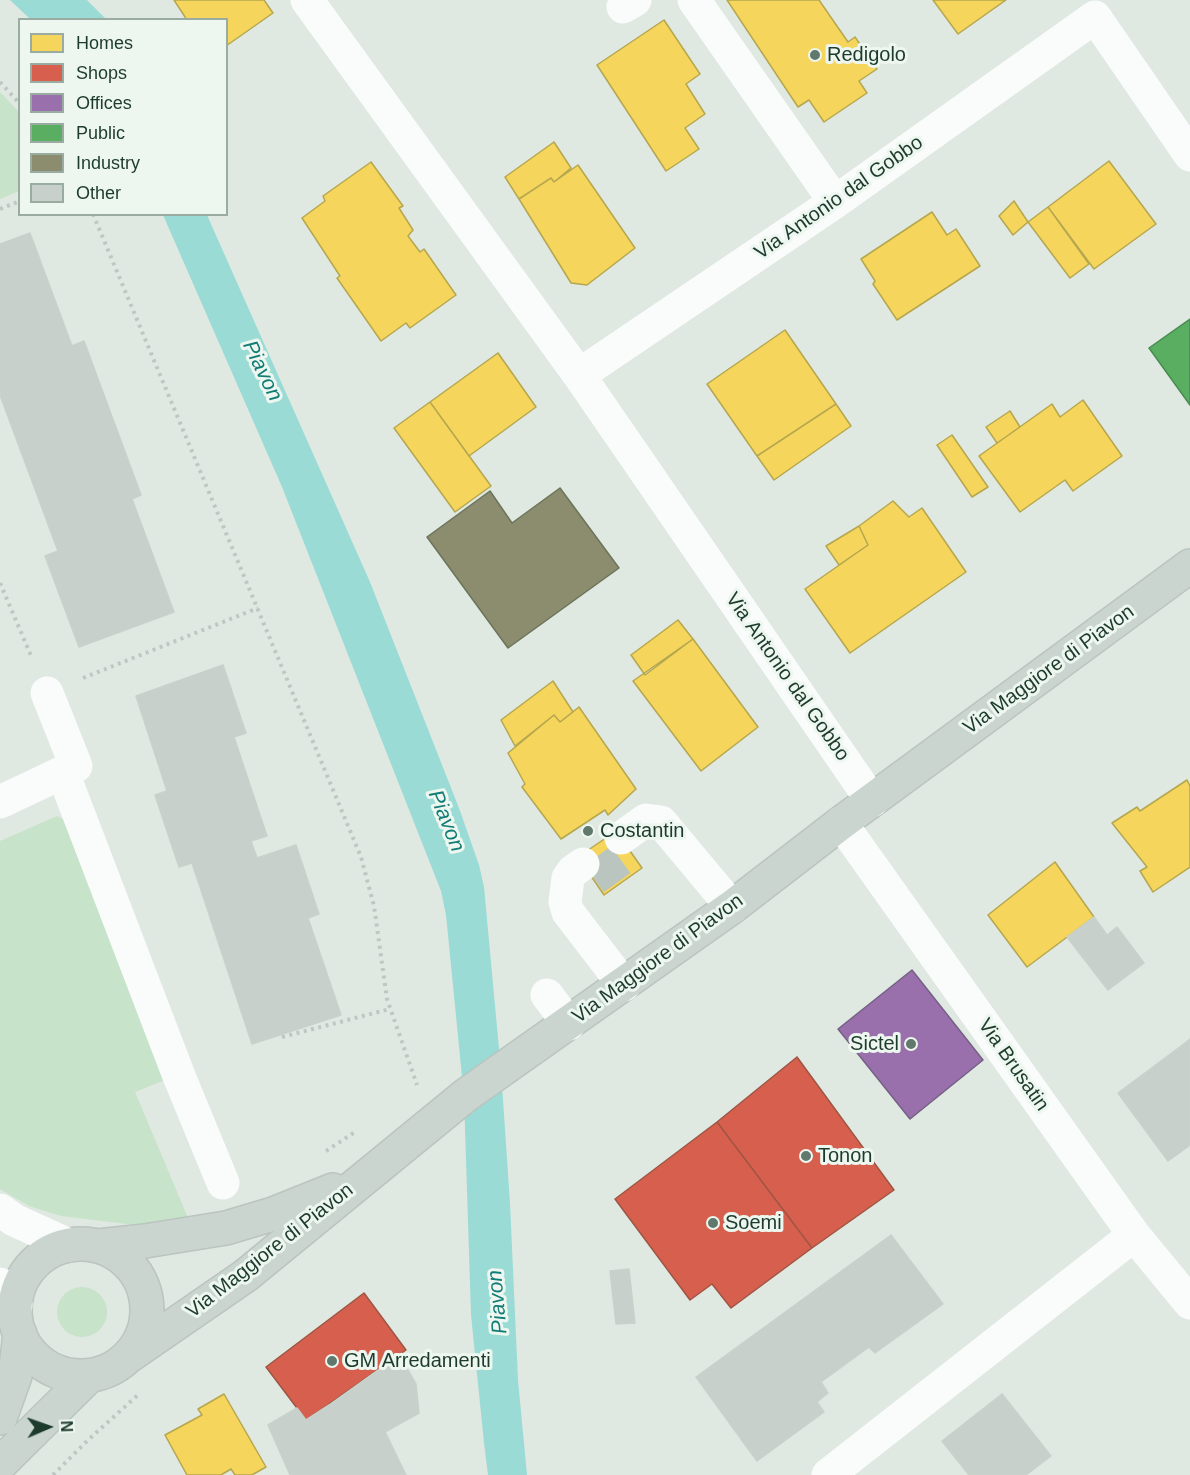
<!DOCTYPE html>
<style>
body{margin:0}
#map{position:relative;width:1190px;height:1475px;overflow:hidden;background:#e0e8e2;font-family:Helvetica,sans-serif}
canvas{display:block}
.legend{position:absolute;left:18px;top:18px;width:210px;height:198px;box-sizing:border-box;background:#edf7f0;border:2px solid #9aaca2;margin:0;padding:8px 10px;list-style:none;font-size:18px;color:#1d3b2c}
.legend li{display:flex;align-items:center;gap:12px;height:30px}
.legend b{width:30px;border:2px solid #9aaca2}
.north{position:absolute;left:18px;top:1397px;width:60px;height:60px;-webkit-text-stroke:4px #edf7f0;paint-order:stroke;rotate:88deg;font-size:16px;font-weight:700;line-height:24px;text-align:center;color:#1d3b2c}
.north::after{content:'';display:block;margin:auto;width:21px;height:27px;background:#1d3b2c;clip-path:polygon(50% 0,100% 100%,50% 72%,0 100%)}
</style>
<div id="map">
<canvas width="1190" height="1475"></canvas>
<ul class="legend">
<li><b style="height:16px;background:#f6d55c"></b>Homes</li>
<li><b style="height:16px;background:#d6604d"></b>Shops</li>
<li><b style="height:16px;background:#9970ab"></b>Offices</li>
<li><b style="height:16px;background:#5aae61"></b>Public</li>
<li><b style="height:16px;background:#8c8c6e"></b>Industry</li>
<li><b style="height:16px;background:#c8d0cb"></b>Other</li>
</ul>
<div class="north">N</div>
</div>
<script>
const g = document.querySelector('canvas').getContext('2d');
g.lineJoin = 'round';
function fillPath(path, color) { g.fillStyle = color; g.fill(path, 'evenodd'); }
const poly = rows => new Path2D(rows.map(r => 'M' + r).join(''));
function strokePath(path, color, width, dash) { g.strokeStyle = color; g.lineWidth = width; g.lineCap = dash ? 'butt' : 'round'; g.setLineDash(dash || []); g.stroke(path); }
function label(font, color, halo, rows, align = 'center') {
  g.font = font + ' Helvetica,sans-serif'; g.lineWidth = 6; g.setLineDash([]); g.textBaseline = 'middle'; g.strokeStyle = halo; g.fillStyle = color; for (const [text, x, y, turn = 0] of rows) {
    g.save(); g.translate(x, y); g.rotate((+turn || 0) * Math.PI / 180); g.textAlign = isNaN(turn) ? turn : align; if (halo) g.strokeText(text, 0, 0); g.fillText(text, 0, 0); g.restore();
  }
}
const green = poly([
 [0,92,20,113,19,191,0,199],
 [57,816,68,822,165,1080,135,1092,191,1225,135,1225,61,1216,29,1206,0,1189,0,841],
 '57 1312a25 25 0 1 1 50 0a25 25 0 1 1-50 0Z'
]);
const water = poly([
 [10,0,87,0,106,19,30,19],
 [163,215,207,215,370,582,459,808,479,865,484,887,501,1070,510,1203,518,1380,527,1475,488,1475,484,1443,471,1315,464,1097,446,915,441,891,282,487]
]);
const homes = poly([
 [174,0,264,0,273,13,226,46,226,20,187,20,174,0],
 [727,0,819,0,848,42,855,37,877,69,859,81,867,93,824,122,809,100,798,107,727,0],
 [933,0,1006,0,958,34,933,0],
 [664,20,700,74,686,84,705,114,685,128,699,149,666,171,597,65,664,20],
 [554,142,571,168,554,182,551,178,519,199,505,177,554,142],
 [1109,161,1156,224,1094,269,1048,207,1109,161],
 [371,162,403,206,399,208,413,230,408,236,420,252,424,249,456,295,410,328,406,323,381,341,337,278,340,276,302,218,325,201,323,196,371,162],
 [578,165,635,248,587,285,571,283,519,199,551,178,554,182,578,165],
 [1014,201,1028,222,1013,235,999,216,1014,201],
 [1048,207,1089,264,1070,278,1028,222,1048,207],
 [932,212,947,235,956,229,980,266,897,320,873,284,875,281,861,259,932,212],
 [785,330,836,404,757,456,707,384,785,330],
 [498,353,536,407,469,456,430,402,498,353],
 [1083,400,1122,456,1073,491,1065,480,1020,512,979,456,1052,404,1060,417,1083,400],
 [430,402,491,486,455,512,394,428,430,402],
 [836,404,851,426,774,480,757,456,836,404],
 [1010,411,1020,427,997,443,986,427,1010,411],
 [952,435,988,487,972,497,937,445,952,435],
 [893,501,909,517,922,508,966,572,850,653,805,589,868,545,859,526,893,501],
 [859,526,868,545,839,565,826,546,859,526],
 [678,620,693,639,645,675,631,655,678,620],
 [693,639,758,727,701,771,633,681,693,639],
 [553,681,573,712,560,722,554,715,515,746,501,720,553,681],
 [579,707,636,789,608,815,605,810,561,839,522,787,525,784,508,753,554,715,560,722,579,707],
 [1187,780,1190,786,1190,867,1153,892,1140,871,1147,867,1112,823,1137,807,1140,811,1187,780],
 [616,831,642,868,604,895,578,857,616,831],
 [1055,862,1094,917,1027,967,988,915,1055,862],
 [224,1394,266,1467,252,1475,235,1475,231,1469,221,1475,187,1475,165,1435,202,1415,198,1409,224,1394]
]);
const shops = poly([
 [797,1057,894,1190,812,1248,717,1122,797,1057],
 [717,1122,812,1248,731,1308,712,1284,690,1300,615,1199,717,1122],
 [364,1293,406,1350,306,1420,266,1367,364,1293]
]);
const offices = poly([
 [912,970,983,1060,910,1119,838,1029,912,970]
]);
const public = poly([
 [1190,319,1190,405,1149,348,1190,319]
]);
const industry = poly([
 [560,488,619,568,508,648,427,537,490,491,512,523,560,488]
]);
const building = poly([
 [30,233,72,346,84,341,141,495,132,499,174,612,79,647,45,556,58,551,0,395,0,244,30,233],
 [223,665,246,733,234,737,267,836,251,841,257,858,296,845,319,914,308,918,341,1015,252,1044,192,863,179,867,155,795,167,791,136,696,223,665],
 [1094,917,1107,935,1117,927,1144,963,1108,990,1067,937,1094,917],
 [1190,1039,1190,1058,1181,1046,1190,1039],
 [1181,1046,1190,1058,1190,1145,1168,1161,1118,1093,1181,1046],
 [891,1235,943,1304,875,1353,869,1347,821,1382,828,1393,817,1402,824,1412,757,1461,696,1377,891,1235],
 [629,1269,635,1323,616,1324,610,1271,629,1269],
 [399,1355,416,1384,419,1413,385,1432,376,1413,346,1436,329,1405,399,1355],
 [1002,1394,1051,1456,1026,1475,969,1475,942,1441,1002,1394],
 [329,1405,346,1436,376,1413,406,1475,290,1475,268,1425,297,1408,306,1420,329,1405]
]);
const minorTunnel = poly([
 [594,879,631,852]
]);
const path = poly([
 [0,82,20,104],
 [0,209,20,201],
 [93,214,361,857,374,906,387,999,417,1085],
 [0,583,32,658],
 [83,678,258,608],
 [282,1037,390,1009],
 [326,1151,355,1132],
 [53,1475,89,1439,138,1395]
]);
const minor = poly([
 [307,0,579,375,872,801],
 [694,0,835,202],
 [623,7,635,0],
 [579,375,835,202,1095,17,1190,155],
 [63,773,179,1076,223,1183],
 [0,802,76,766,47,693],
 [841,823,1134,1235,1190,1303],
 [621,838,646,820,661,822,732,907],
 [583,864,573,871,568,878,565,902,568,912,624,985],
 [547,995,569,1024],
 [0,1210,14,1220,69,1245],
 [0,1284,16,1305],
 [828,1475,1134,1235]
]);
const major = poly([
 '15 1310a66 66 0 1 1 132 0a66 66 0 1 1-132 0Z',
 [98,1246,145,1241,226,1228,273,1214,333,1190],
 [129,1356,245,1276,466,1095,732,907,841,823,1190,566],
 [0,1418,15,1376,20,1334],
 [0,1464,89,1376]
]);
const markers = [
 [815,55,6,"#61786c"],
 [588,831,6,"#61786c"],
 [911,1044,6,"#61786c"],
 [806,1156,6,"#61786c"],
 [713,1223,6,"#61786c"],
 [332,1361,6,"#61786c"]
];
const poiNames = [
 ["Redigolo",827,55],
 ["Costantin",600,831],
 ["Sictel",899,1044,"right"],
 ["Tonon",818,1156],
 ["Soemi",725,1223],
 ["GM Arredamenti",344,1361]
];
const streetNames = [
 ["Via Antonio dal Gobbo",839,198,-35],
 ["Via Maggiore di Piavon",1049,670,-36],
 ["Via Antonio dal Gobbo",787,677,55],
 ["Via Maggiore di Piavon",658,959,-36],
 ["Via Brusatin",1013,1065,55],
 ["Via Maggiore di Piavon",270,1251,-38]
];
const waterNames = [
 ["Piavon",262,371,64],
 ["Piavon",446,821,68],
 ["Piavon",498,1302,-95]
];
fillPath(green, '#c7e3c9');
fillPath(water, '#9bdbd5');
fillPath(homes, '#f6d55c');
strokePath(homes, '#b5a74e', 1.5);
fillPath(shops, '#d6604d');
strokePath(shops, '#9e5543', 1.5);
fillPath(offices, '#9970ab');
strokePath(offices, '#746085', 1.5);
fillPath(public, '#5aae61');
strokePath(public, '#488c51', 1.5);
fillPath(industry, '#8c8c6e');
strokePath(industry, '#6b745a', 1.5);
fillPath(building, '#c8d0cb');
strokePath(building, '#c9d1cb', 1.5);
strokePath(minorTunnel, '#b9c5be', 33, [33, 16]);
strokePath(major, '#bac5bf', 36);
strokePath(path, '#bec8c3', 4, [3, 4.5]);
strokePath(minor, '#fafcfb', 33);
strokePath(major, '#cbd5d0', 33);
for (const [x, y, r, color] of markers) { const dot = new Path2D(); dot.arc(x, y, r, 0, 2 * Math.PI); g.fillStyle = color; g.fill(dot); strokePath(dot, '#edf7f0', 2); }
label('20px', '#1d3b2c', '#edf7f0', poiNames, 'left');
label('20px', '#1d3b2c', '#edf7f0', streetNames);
label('italic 21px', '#127c76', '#edf7f0', waterNames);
</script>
